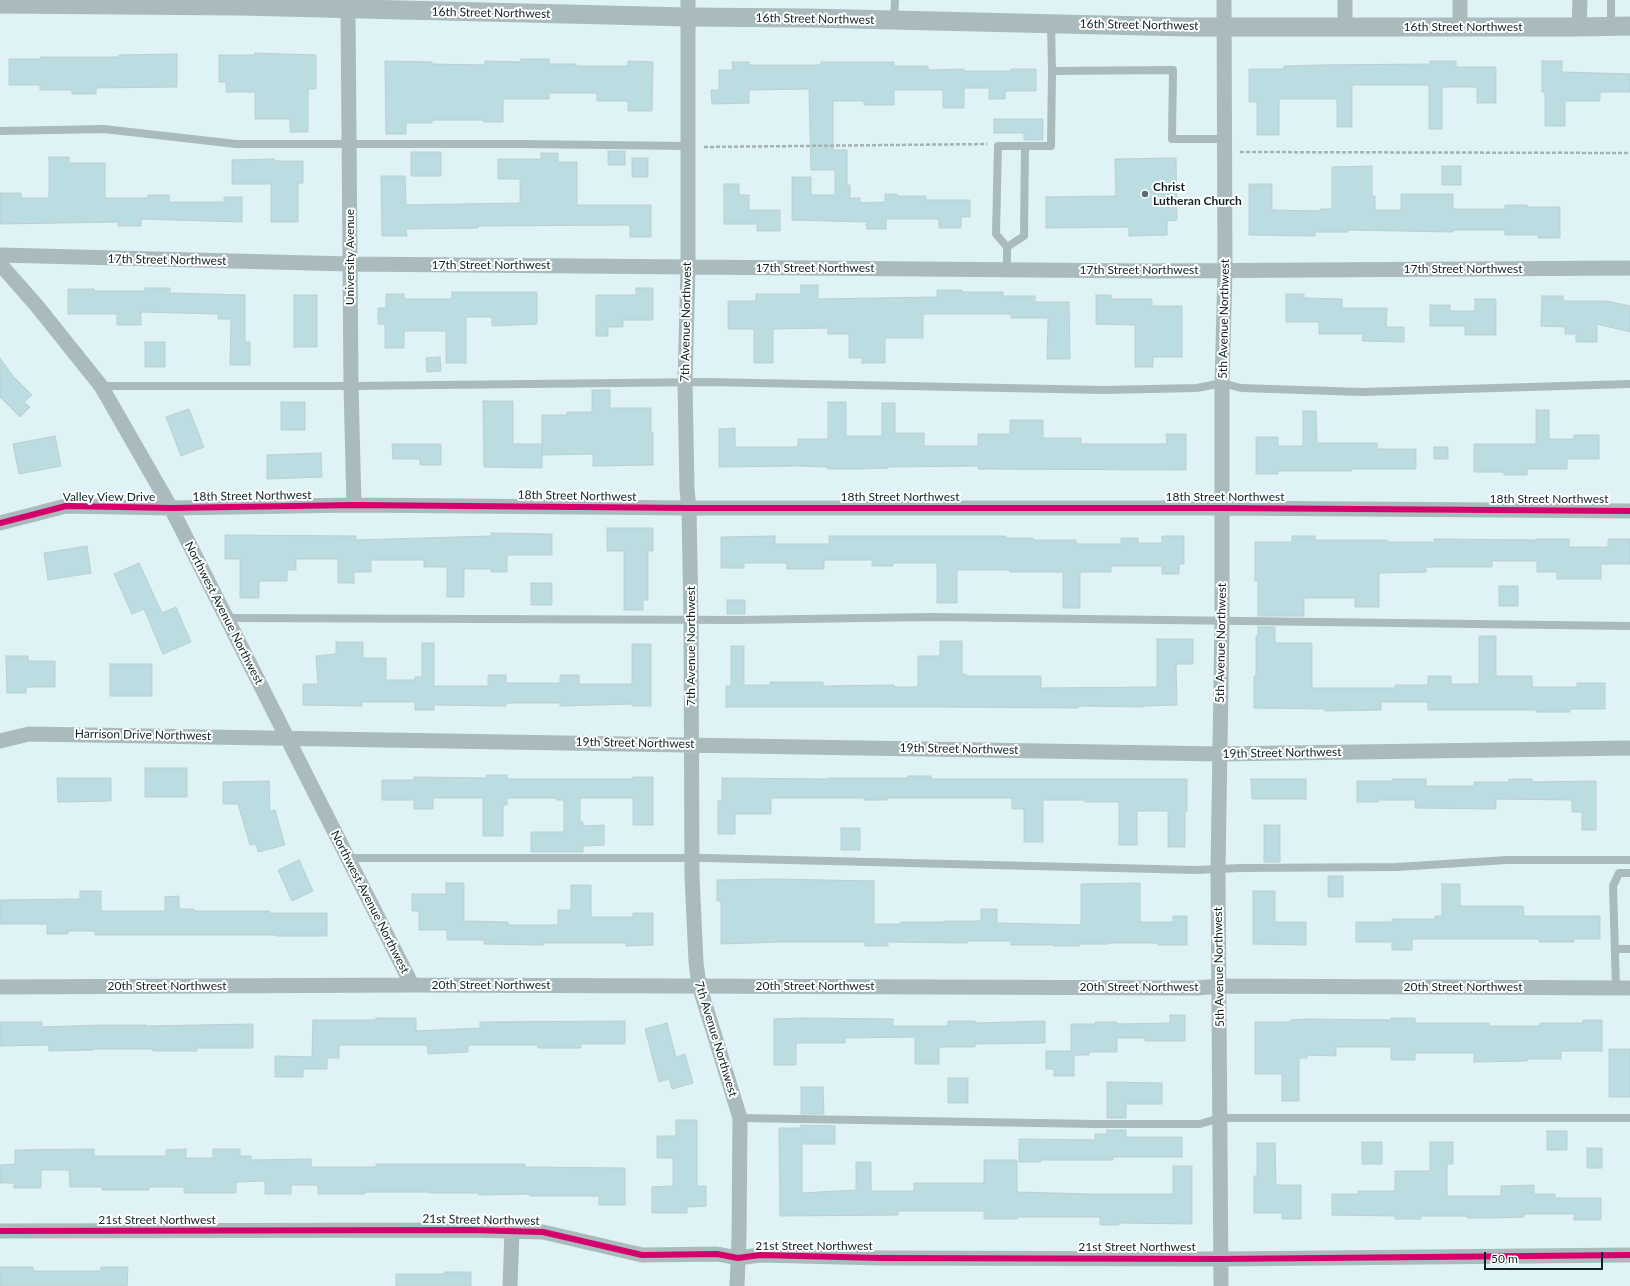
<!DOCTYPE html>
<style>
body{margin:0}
#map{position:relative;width:1630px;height:1286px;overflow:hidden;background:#dff3f6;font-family:Lato,sans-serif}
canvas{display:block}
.scale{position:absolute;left:1484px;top:1252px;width:119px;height:18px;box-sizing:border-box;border:2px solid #102224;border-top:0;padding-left:5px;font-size:12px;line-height:14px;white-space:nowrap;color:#102224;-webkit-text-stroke:3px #fff;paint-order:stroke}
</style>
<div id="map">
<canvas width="1630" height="1286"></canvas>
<div class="scale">50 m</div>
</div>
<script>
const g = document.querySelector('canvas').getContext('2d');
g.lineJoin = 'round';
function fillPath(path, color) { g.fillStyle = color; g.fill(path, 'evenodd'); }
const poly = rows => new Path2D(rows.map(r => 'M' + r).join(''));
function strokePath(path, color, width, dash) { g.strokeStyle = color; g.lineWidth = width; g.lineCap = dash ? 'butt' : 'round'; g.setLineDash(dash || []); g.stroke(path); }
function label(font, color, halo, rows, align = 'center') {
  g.font = font + ' Lato,sans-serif'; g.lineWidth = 4; g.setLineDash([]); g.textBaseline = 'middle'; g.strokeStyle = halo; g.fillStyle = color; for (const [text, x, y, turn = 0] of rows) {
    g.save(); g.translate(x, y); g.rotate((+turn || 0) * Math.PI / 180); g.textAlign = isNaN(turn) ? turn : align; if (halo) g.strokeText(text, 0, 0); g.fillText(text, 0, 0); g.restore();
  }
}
const building = poly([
 [255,53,316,55,316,89,308,89,308,132,290,132,290,119,255,119,255,92,226,92,226,82,219,82,219,55,255,55,255,53],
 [177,54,177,87,96,88,96,94,72,94,72,90,40,90,40,85,9,85,9,59,40,59,40,57,119,57,119,55,177,54],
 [521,59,549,59,549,64,576,64,576,66,628,66,628,61,653,62,652,111,628,111,628,101,597,101,597,93,549,93,549,99,503,99,503,122,484,122,484,120,432,120,432,123,406,123,406,134,386,134,385,61,432,62,432,64,485,65,485,61,521,62,521,59],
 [1430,61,1456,61,1456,67,1496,67,1496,103,1477,103,1477,87,1442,87,1442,129,1429,129,1429,85,1352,85,1352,127,1337,127,1337,99,1279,99,1279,135,1257,135,1257,102,1249,102,1249,69,1284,69,1284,66,1319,65,1430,64,1430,61],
 [1542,61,1562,61,1562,72,1630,74,1630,92,1600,92,1600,101,1565,101,1565,126,1545,126,1545,92,1542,92,1542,61],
 [732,62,749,62,749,65,821,65,821,62,894,62,894,66,928,66,928,70,964,69,964,71,1011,71,1011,69,1036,69,1036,91,1005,91,1005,99,989,99,989,88,964,88,964,108,943,108,943,90,894,90,894,105,864,105,864,101,833,101,833,150,847,150,847,185,850,185,850,198,860,198,860,203,885,202,885,194,897,194,897,196,926,196,926,200,970,200,970,217,961,217,961,228,939,228,939,219,886,219,886,229,867,229,866,222,792,220,792,177,811,177,811,195,835,195,835,170,811,170,809,89,749,90,749,103,712,104,711,90,719,90,719,70,733,70,732,62],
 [994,119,1043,119,1043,140,1024,140,1024,133,994,133,994,119],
 [608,151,625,151,625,165,608,165,608,151],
 [411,152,441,152,441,176,411,176,411,152],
 [541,153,558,153,558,162,577,162,577,205,651,205,651,237,630,237,630,225,478,226,478,228,406,229,407,236,382,236,381,176,405,176,406,205,520,203,520,179,498,179,498,159,541,159,541,153],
 [49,157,69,157,69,163,105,163,105,198,148,198,148,195,169,195,169,202,224,202,224,197,242,197,242,222,141,219,141,226,118,226,118,222,0,224,0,193,21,193,21,198,49,198,49,157],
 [632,158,648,158,648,177,632,177,632,158],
 [1176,158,1177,220,1167,221,1167,235,1129,236,1129,227,1046,228,1046,197,1116,196,1115,159,1176,158],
 [274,159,274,161,303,161,303,183,298,183,298,222,271,222,271,184,232,184,232,160,274,159],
 [1372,166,1372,196,1375,196,1375,210,1401,210,1401,194,1453,194,1453,209,1505,209,1505,205,1527,205,1527,207,1560,207,1560,238,1538,238,1538,235,1505,235,1505,230,1453,230,1453,232,1348,230,1348,232,1315,232,1315,236,1249,235,1249,184,1272,184,1272,210,1320,211,1320,209,1332,209,1332,167,1372,166],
 [1442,166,1461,166,1461,185,1442,185,1442,166],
 [724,184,739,184,739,195,749,195,749,210,780,210,780,231,757,231,757,224,724,224,724,184],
 [801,285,818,285,818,299,937,297,937,290,962,290,962,292,1003,292,1003,296,1035,296,1035,302,1069,302,1070,359,1047,359,1048,318,1011,318,1011,314,923,314,923,338,885,338,885,363,862,363,862,358,849,358,849,334,828,334,828,328,773,329,773,363,754,363,754,329,728,329,728,301,756,301,756,294,801,294,801,285],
 [145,288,170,288,170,293,245,295,245,342,250,342,250,365,230,365,231,319,218,319,218,314,141,312,141,325,117,325,117,314,68,314,68,289,94,289,94,291,145,291,145,288],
 [636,288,653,288,653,320,623,320,623,327,608,327,608,336,596,336,596,295,636,295,636,288],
 [452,292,537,292,537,324,492,326,492,317,466,317,466,363,446,363,446,331,404,331,404,348,385,348,385,324,378,324,378,308,386,308,386,294,404,294,404,299,452,299,452,292],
 [1286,294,1304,294,1304,298,1342,299,1342,308,1387,308,1386,327,1404,327,1404,342,1362,341,1363,334,1319,334,1319,322,1286,322,1286,294],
 [294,295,317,295,317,347,294,347,294,295],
 [1096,295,1111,295,1111,299,1152,299,1152,306,1182,306,1182,357,1153,357,1153,367,1135,367,1135,325,1096,324,1096,295],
 [1542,296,1563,296,1563,301,1606,301,1630,306,1630,332,1597,324,1597,342,1576,342,1576,334,1565,334,1565,327,1541,326,1542,296],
 [1475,299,1496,299,1496,335,1465,335,1465,326,1430,326,1430,305,1450,305,1450,311,1475,311,1475,299],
 [145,342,165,342,165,367,145,367,145,342],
 [440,357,441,371,427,372,426,358,440,357],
 [0,358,13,376,32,395,24,402,30,407,20,417,0,397,0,358],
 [592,390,610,390,610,408,651,408,651,433,653,433,653,465,593,466,593,454,542,455,542,415,567,415,567,412,592,412,592,390],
 [483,401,513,401,513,444,542,444,542,468,484,467,483,401],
 [281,402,305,402,305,430,281,430,281,402],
 [828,402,846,402,846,436,882,436,882,403,895,403,895,433,924,433,924,446,978,446,978,434,1010,434,1010,420,1043,420,1043,438,1081,438,1081,444,1167,444,1166,434,1186,434,1186,470,978,469,978,466,888,467,888,468,860,469,828,469,828,467,798,466,719,467,719,429,735,428,735,447,798,447,798,439,828,439,828,402],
 [189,409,204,447,181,456,166,417,189,409],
 [1536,410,1549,410,1549,439,1574,439,1574,435,1599,435,1599,459,1567,459,1567,469,1527,469,1527,475,1504,475,1504,472,1474,472,1474,444,1536,444,1536,410],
 [1303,411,1316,411,1317,443,1377,443,1377,449,1416,449,1416,469,1352,469,1352,471,1278,471,1278,474,1256,474,1256,437,1278,437,1278,446,1303,446,1303,411],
 [55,436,61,466,19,474,13,444,55,436],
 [392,444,441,444,441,465,420,465,420,459,393,459,392,444],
 [1434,447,1448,447,1448,459,1434,459,1434,447],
 [321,453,322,477,267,479,267,455,321,453],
 [607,528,653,528,653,551,648,551,648,600,643,600,643,610,624,610,624,551,607,551,607,528],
 [491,533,552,534,552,555,507,555,507,572,491,572,491,569,464,569,464,597,447,597,447,567,424,567,424,560,371,560,371,572,354,572,354,583,338,583,338,559,296,559,296,570,287,570,287,581,259,581,259,598,240,598,240,559,225,559,225,535,356,536,356,540,491,536,491,533],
 [775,536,775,544,829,544,829,536,1006,536,1006,538,1033,538,1033,540,1076,540,1076,544,1121,544,1121,538,1138,538,1138,543,1162,543,1162,536,1184,536,1184,564,1179,564,1179,574,1162,574,1162,566,1111,566,1111,572,1080,572,1080,608,1063,608,1063,572,1010,572,1010,570,957,570,957,603,937,603,937,563,893,563,893,566,872,566,872,560,824,560,824,569,787,569,787,563,744,563,744,568,721,568,721,537,775,536],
 [1292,536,1315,536,1315,540,1387,540,1387,542,1434,542,1434,539,1537,540,1537,539,1569,539,1569,547,1608,547,1608,539,1630,539,1630,564,1601,564,1601,579,1557,579,1557,572,1537,572,1537,561,1492,561,1492,567,1426,567,1426,572,1379,573,1379,607,1355,607,1355,598,1304,598,1304,616,1258,616,1258,581,1255,581,1255,542,1292,542,1292,536],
 [87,546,91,573,48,580,44,553,87,546],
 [139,563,162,613,176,607,191,642,163,654,144,609,132,614,114,574,139,563],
 [531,583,552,583,552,605,531,605,531,583],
 [1499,586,1518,586,1518,606,1499,606,1499,586],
 [727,600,745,600,745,614,727,614,727,600],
 [1258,627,1275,627,1275,643,1312,643,1312,688,1395,688,1395,685,1428,685,1428,676,1451,676,1451,684,1479,684,1479,636,1496,636,1496,676,1532,676,1532,687,1577,687,1577,683,1605,683,1605,709,1570,709,1570,712,1536,712,1536,710,1428,710,1428,702,1381,702,1381,710,1325,711,1325,709,1254,708,1254,676,1256,676,1256,636,1258,636,1258,627],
 [1157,639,1193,639,1193,664,1176,664,1177,705,1144,706,1144,707,1078,706,1078,708,944,707,726,707,726,686,731,686,731,646,744,646,744,685,770,685,770,682,823,682,823,686,894,685,894,687,918,687,918,656,940,656,940,641,962,641,962,674,966,674,966,676,1041,676,1041,688,1157,687,1157,639],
 [336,642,363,642,363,658,386,658,386,680,415,680,415,677,422,677,422,643,434,643,434,686,488,686,488,675,506,675,506,683,560,683,560,675,579,675,579,684,632,684,632,644,651,644,651,706,632,706,632,704,560,706,560,703,506,703,506,706,434,705,434,710,415,710,415,702,362,702,362,706,303,705,303,684,318,684,316,656,336,654,336,642],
 [6,656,28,656,28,661,55,661,55,687,26,687,26,693,7,693,6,656],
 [110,664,152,664,152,696,110,696,110,664],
 [145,768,187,768,187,797,145,797,145,768],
 [487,775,507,775,507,779,633,779,633,777,653,777,653,825,633,825,633,798,580,798,580,822,583,822,583,826,604,825,604,845,583,846,583,852,531,852,531,832,564,832,564,800,557,800,557,798,507,798,507,805,503,805,503,836,483,836,483,798,433,798,433,809,414,809,414,800,382,800,382,780,414,780,414,777,486,778,487,775],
 [908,776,931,776,931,779,1187,779,1187,811,1185,811,1185,847,1168,847,1168,811,1137,811,1137,845,1119,845,1119,802,1085,802,1085,800,1043,800,1043,842,1024,842,1024,809,1012,809,1012,798,887,798,887,800,864,800,864,798,771,798,771,814,735,814,735,834,718,834,718,801,722,801,722,778,829,779,829,778,908,778,908,776],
 [57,778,111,778,111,801,58,802,57,778],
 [1251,779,1306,779,1306,799,1252,799,1251,779],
 [1393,779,1426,779,1426,786,1474,786,1474,782,1509,782,1509,779,1532,779,1532,782,1596,781,1596,830,1582,830,1582,812,1572,812,1572,800,1496,799,1496,809,1415,808,1415,800,1378,800,1378,802,1357,802,1357,781,1393,781,1393,779],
 [269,781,270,811,275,810,285,845,258,852,256,844,250,845,238,804,223,804,223,782,269,781],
 [1264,825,1280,825,1280,862,1264,862,1264,825],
 [841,828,860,828,860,850,841,850,841,828],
 [299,860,313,891,292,901,278,870,299,860],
 [1328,876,1343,876,1343,897,1328,897,1328,876],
 [776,879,874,881,874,924,901,924,901,922,944,922,944,921,981,921,981,909,997,909,997,923,1081,925,1081,884,1140,883,1140,922,1173,922,1173,916,1187,916,1187,945,1158,945,1158,943,1108,943,1108,944,1079,944,1079,946,1054,946,1054,945,1011,945,1011,941,968,941,968,943,888,942,888,946,865,946,865,942,780,942,721,944,721,901,717,901,717,880,776,879],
 [446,883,464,883,464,921,508,922,508,925,558,925,558,910,571,910,571,885,591,885,591,917,633,917,633,913,653,913,653,945,626,946,626,943,543,943,543,945,484,944,484,940,447,940,447,930,419,930,419,911,412,911,412,894,446,894,446,883],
 [1442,884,1460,884,1460,906,1523,906,1524,916,1600,916,1600,939,1574,939,1574,942,1539,942,1539,939,1412,939,1412,950,1392,950,1392,942,1356,942,1356,922,1392,922,1392,919,1435,919,1435,916,1442,916,1442,884],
 [80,891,101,891,101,911,165,911,165,897,179,896,179,909,194,909,194,911,270,911,265,913,327,913,327,936,277,936,277,935,95,935,95,931,68,931,68,934,47,934,47,924,0,924,0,900,80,899,80,891],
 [1253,891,1275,891,1275,922,1306,922,1306,945,1253,944,1253,891],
 [1170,1015,1185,1015,1185,1041,1145,1041,1145,1038,1117,1038,1117,1052,1089,1052,1089,1055,1074,1055,1074,1076,1054,1076,1054,1069,1046,1069,1046,1051,1071,1051,1071,1024,1095,1024,1095,1022,1117,1022,1117,1024,1170,1023,1170,1015],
 [376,1018,416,1018,416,1031,480,1028,480,1022,625,1021,625,1044,581,1044,581,1048,538,1048,538,1045,468,1045,468,1052,428,1054,427,1045,339,1045,339,1058,327,1058,327,1069,303,1069,303,1077,275,1077,275,1056,312,1057,313,1020,376,1020,376,1018],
 [803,1018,893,1019,893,1026,948,1026,948,1021,975,1021,975,1023,1045,1021,1045,1043,975,1044,975,1047,939,1047,939,1064,915,1064,915,1037,845,1038,845,1043,796,1043,796,1065,774,1065,774,1019,803,1018],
 [1391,1018,1415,1018,1415,1023,1489,1023,1489,1026,1540,1026,1540,1023,1583,1023,1583,1020,1602,1020,1602,1051,1561,1051,1561,1059,1527,1059,1527,1061,1474,1062,1474,1053,1415,1053,1415,1060,1391,1060,1391,1047,1336,1047,1336,1056,1307,1055,1307,1058,1299,1058,1299,1101,1282,1101,1282,1074,1255,1074,1255,1022,1291,1022,1291,1020,1307,1019,1391,1020,1391,1018],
 [0,1022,42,1022,42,1027,101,1025,146,1025,146,1026,253,1024,253,1048,197,1048,197,1051,153,1051,153,1049,94,1049,94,1050,49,1051,49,1045,0,1046,0,1022],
 [667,1023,676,1057,685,1054,693,1083,672,1089,669,1079,659,1082,645,1029,667,1023],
 [1609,1049,1630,1049,1630,1097,1609,1097,1609,1049],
 [948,1078,968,1078,968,1103,948,1103,948,1078],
 [1107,1082,1162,1083,1162,1104,1126,1104,1126,1118,1107,1118,1107,1082],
 [801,1087,823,1087,824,1114,801,1114,801,1087],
 [676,1120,697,1120,697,1186,706,1186,706,1206,687,1207,687,1213,652,1213,652,1187,673,1186,673,1158,657,1158,657,1136,676,1136,676,1120],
 [801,1125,835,1126,835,1144,802,1144,802,1193,856,1190,856,1162,871,1162,871,1191,914,1191,914,1183,984,1183,984,1160,1017,1160,1017,1192,1088,1194,1173,1194,1173,1166,1192,1166,1192,1224,1119,1223,1119,1225,1100,1225,1100,1217,1017,1217,1017,1219,984,1219,984,1211,898,1211,898,1215,780,1216,779,1128,801,1128,801,1125],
 [1107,1130,1126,1130,1126,1137,1182,1137,1182,1157,1113,1157,1113,1160,1041,1160,1041,1162,1019,1162,1019,1139,1095,1140,1095,1134,1107,1134,1107,1130],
 [1547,1131,1567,1131,1567,1150,1547,1150,1547,1131],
 [1362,1142,1382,1142,1382,1164,1362,1164,1362,1142],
 [1430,1142,1453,1142,1453,1164,1447,1164,1447,1196,1501,1196,1501,1186,1534,1185,1534,1194,1555,1194,1555,1198,1601,1198,1601,1220,1574,1220,1574,1214,1524,1214,1524,1217,1493,1218,1467,1218,1467,1216,1421,1216,1421,1219,1395,1219,1395,1216,1332,1215,1332,1194,1358,1194,1358,1191,1395,1191,1395,1171,1430,1171,1430,1142],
 [1257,1143,1275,1143,1276,1185,1301,1185,1301,1219,1282,1219,1282,1213,1254,1213,1254,1176,1257,1176,1257,1143],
 [1587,1148,1602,1148,1602,1168,1587,1168,1587,1148],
 [94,1149,94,1156,166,1156,166,1150,186,1149,186,1158,213,1158,213,1149,240,1149,240,1156,251,1156,251,1160,311,1159,311,1167,376,1167,376,1164,525,1164,525,1167,625,1168,625,1205,599,1205,599,1196,530,1196,530,1194,479,1195,479,1193,429,1193,429,1192,365,1192,365,1194,318,1194,318,1185,291,1185,291,1194,265,1194,265,1181,236,1182,236,1193,184,1193,184,1187,149,1187,149,1190,102,1190,102,1187,70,1187,69,1170,41,1170,41,1188,14,1188,14,1183,0,1183,0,1165,15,1164,15,1150,94,1149],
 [0,1267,33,1267,33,1271,101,1271,101,1267,128,1267,127,1286,0,1286,0,1267],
 [445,1272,471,1272,471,1286,396,1286,396,1274,445,1274,445,1272]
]);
const path = poly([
 [704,147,987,144],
 [1240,152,1630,153]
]);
const service = poly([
 [894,20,895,0],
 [1051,24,1052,71,1173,70,1172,139,1225,139],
 [1611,26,1611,0],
 [0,131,104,129,236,144,521,144,688,146],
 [1007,247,996,234,998,146,1025,146],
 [1007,269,1007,247,1024,236,1025,146,1051,146,1052,71],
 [101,386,351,386,707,382,1104,390,1197,388,1222,383,1241,388,1362,392,1630,384],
 [227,618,738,620,931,617,1630,626],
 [348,858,706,858,1196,870,1241,868,1397,867,1507,860,1630,860],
 [1615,949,1630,949],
 [1616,988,1613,886,1619,873,1630,873],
 [740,1118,1096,1124,1200,1124,1220,1118,1630,1118]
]);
const minor = poly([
 [688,0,688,267,685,382,687,490,689,508,691,620,692,876,696,962,699,985,740,1118,739,1239,737,1286],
 [1460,0,1460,27],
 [348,9,351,386,354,505],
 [1345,27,1345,0],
 [1579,27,1580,0],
 [0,255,350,264,1148,271,1630,268],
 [0,264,37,306,101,386,171,508,412,985],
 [0,523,66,506,171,508,354,505,689,508,1222,508,1630,511],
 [0,741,29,734,1220,754,1630,748],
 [0,987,412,985,1197,988,1219,986,1630,988],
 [0,1231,470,1230,543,1232,642,1255,717,1254,738,1258,760,1255,880,1258,1221,1259,1630,1255],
 [510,1286,512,1231],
 [1221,1286,1218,870,1222,621,1222,383,1225,271,1224,0]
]);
const tertiary = poly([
 [0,4,240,6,688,17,808,18,1188,27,1579,27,1630,26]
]);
const cycleway = poly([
 [0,523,66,506,171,508,354,505,689,508,1222,508,1630,511],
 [0,1231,470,1230,543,1232,642,1255,717,1254,738,1258,760,1255,880,1258,1221,1259,1630,1255]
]);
const markers = [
 [1145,194,4,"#586b6e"]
];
const streetNames = [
 ["16th Street Northwest",491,13,1],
 ["16th Street Northwest",815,19,1],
 ["16th Street Northwest",1139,25,1],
 ["16th Street Northwest",1463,27],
 ["University Avenue",350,257,-90],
 ["17th Street Northwest",167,260,1],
 ["17th Street Northwest",491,265],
 ["17th Street Northwest",815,268],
 ["17th Street Northwest",1463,269],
 ["17th Street Northwest",1139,270],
 ["5th Avenue Northwest",1224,319,-89],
 ["7th Avenue Northwest",686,322,-89],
 ["18th Street Northwest",252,496,-1],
 ["18th Street Northwest",577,496,1],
 ["Valley View Drive",109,497],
 ["18th Street Northwest",900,497],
 ["18th Street Northwest",1225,497],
 ["18th Street Northwest",1549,499],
 ["Northwest Avenue Northwest",224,613,63],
 ["5th Avenue Northwest",1221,643,-89],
 ["7th Avenue Northwest",691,646,-90],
 ["Harrison Drive Northwest",143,735,1],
 ["19th Street Northwest",635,743,1],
 ["19th Street Northwest",959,749,1],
 ["19th Street Northwest",1282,753,-1],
 ["Northwest Avenue Northwest",370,902,63],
 ["5th Avenue Northwest",1219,967,-91],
 ["20th Street Northwest",491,985],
 ["20th Street Northwest",167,986],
 ["20th Street Northwest",815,986],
 ["20th Street Northwest",1139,987],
 ["20th Street Northwest",1463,987],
 ["7th Avenue Northwest",716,1039,73],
 ["21st Street Northwest",157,1220],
 ["21st Street Northwest",481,1220,1],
 ["21st Street Northwest",814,1246],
 ["21st Street Northwest",1137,1247]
];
const poiNames = [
 ["Christ",1153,187],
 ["Lutheran Church",1153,201]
];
fillPath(building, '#bbdce0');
strokePath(building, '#bcced1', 1);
strokePath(path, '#a4b3b5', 2.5, [4, 2]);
strokePath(service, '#a9bbbc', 8);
strokePath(minor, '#a9bbbc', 15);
strokePath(tertiary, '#a9bbbc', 19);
strokePath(cycleway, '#d6006c', 6);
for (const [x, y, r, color] of markers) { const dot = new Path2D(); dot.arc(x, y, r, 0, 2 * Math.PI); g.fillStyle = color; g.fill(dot); strokePath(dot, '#fff', 1.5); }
label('12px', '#102224', '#fff', streetNames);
label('bold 12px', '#102224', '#fff', poiNames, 'left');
</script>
